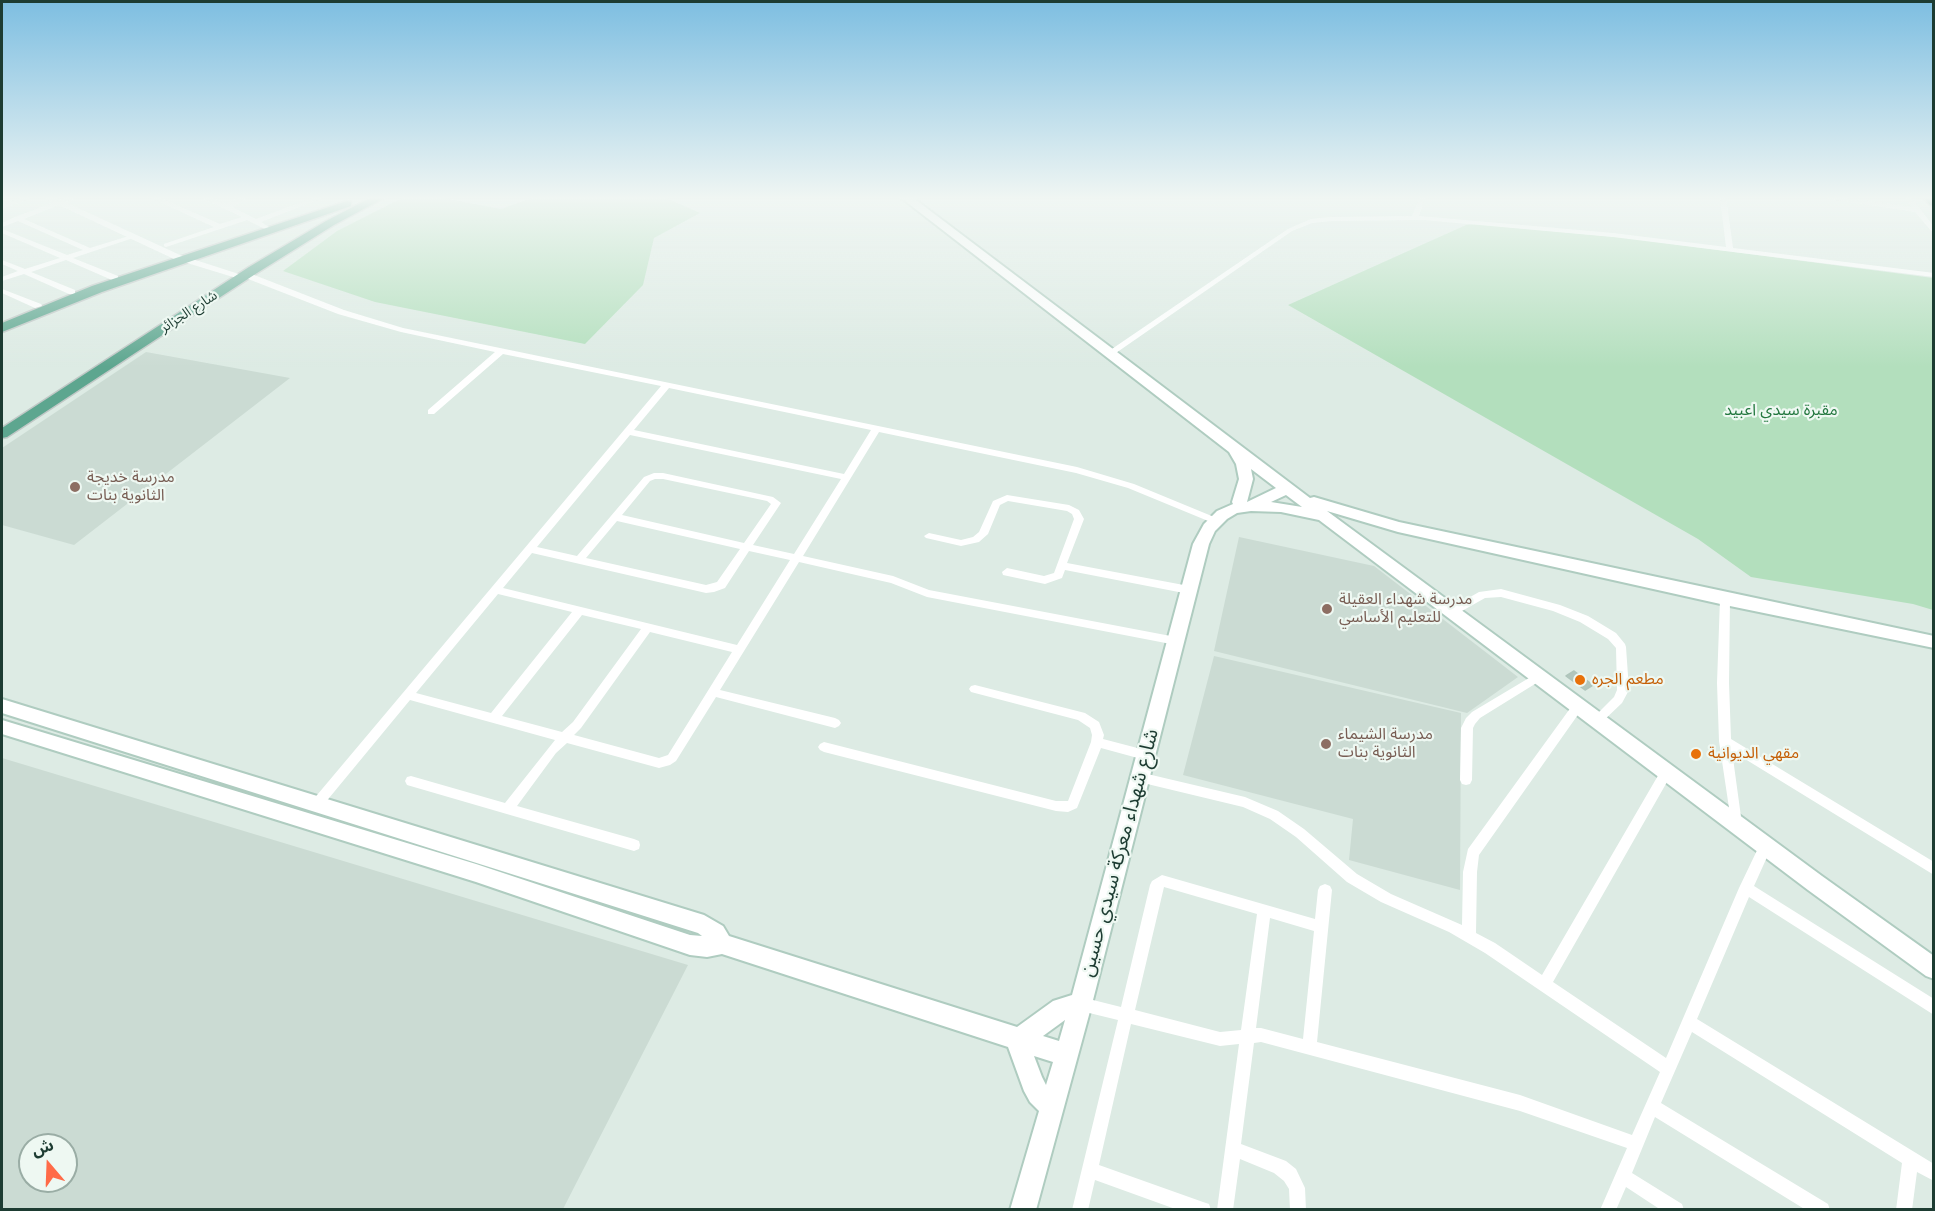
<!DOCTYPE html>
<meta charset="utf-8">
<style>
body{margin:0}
#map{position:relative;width:1935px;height:1211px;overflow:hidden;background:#ddebe4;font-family:"DM Sans","Noto Sans Arabic",sans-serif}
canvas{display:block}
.frame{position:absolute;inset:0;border:3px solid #1d3c32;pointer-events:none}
.north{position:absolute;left:18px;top:1133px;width:60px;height:60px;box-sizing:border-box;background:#eef8f2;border:2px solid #9aada5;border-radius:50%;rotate:341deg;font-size:16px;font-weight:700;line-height:24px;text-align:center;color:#1d3c32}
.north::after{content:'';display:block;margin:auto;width:21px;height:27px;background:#ff6b48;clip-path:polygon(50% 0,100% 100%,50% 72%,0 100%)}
</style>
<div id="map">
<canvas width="1935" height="1211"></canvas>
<div class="frame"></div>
<div class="north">ش</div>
</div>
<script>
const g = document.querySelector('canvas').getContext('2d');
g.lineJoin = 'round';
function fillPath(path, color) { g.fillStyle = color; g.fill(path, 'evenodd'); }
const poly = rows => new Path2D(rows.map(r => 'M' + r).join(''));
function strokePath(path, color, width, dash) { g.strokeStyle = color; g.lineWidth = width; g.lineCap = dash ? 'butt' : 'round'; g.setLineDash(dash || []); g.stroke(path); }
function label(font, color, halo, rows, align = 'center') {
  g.font = font + ' "DM Sans","Noto Sans Arabic",sans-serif'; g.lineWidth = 4.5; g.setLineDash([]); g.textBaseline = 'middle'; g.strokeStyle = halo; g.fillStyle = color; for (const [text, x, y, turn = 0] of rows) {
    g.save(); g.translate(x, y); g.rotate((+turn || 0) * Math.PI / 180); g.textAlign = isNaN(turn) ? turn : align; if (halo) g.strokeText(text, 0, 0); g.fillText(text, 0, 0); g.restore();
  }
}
const built = poly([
 [146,352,290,378,74,545,2,525,2,448],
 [1239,537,1374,566,1518,677,1467,713,1214,651],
 [1214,656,1461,713,1460,890,1349,860,1353,819,1183,775],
 [2,758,688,965,563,1209,2,1209],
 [30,1145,66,1145,66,1181,30,1181]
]);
const green = poly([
 [404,197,438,197,501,209,534,197,664,197,700,213,654,238,643,285,585,344,375,302,283,271,337,231],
 [1475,224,1627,238,1933,278,1933,610,1913,604,1751,577,1698,539,1288,305,1466,225]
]);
const building = poly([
 [1574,671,1593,685,1585,690,1566,676,1574,671]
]);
const minor = poly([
 [23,197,33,197,2,209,2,205,23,197],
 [68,197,78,197,24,219,90,248,129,236,133,236,133,238,73,258,118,276,118,280,112,280,66,260,31,272,75,290,75,294,69,294,24,274,2,281,2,277,18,271,2,264,2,260,25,269,60,258,2,233,2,229,67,255,83,250,18,221,2,227,2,223,15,217,68,197],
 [149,197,158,197,220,224,242,217,200,197,210,197,226,204,240,197,249,197,232,207,256,219,315,197,325,197,261,222,269,227,269,229,265,229,247,220,166,247,164,246,164,244,214,227,149,197],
 [1420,197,1426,197,1419,216,1613,233,1726,247,1720,197,1726,197,1733,248,1934,273,1934,277,1613,237,1424,220,1331,221,1312,223,1292,231,1113,355,1107,355,1106,353,1288,229,1311,219,1331,217,1412,216,1420,197],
 [1817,197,1838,197,1912,207,1904,197,1911,197,1934,227,1934,234,1915,212,1817,197],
 [243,273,249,273,344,310,403,328,1077,467,1134,484,1219,519,1221,521,1219,523,1213,523,1128,488,1076,473,879,432,803,556,893,576,929,590,1176,637,1180,638,1181,641,1180,644,1176,645,927,597,891,583,799,562,720,690,835,718,839,720,841,723,839,726,835,728,716,697,676,761,670,765,659,768,567,743,556,753,517,806,634,839,639,841,640,845,639,849,634,851,407,785,405,781,407,777,411,776,505,803,555,740,410,700,320,809,316,810,312,809,310,805,312,801,661,386,503,354,434,414,428,414,428,410,495,352,401,332,338,314,243,277,243,273],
 [669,388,871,430,844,474,634,430,669,388],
 [630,435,841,479,794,554,753,545,781,503,773,497,663,473,654,473,644,477,577,556,537,547,630,435],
 [655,479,663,479,767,501,771,504,744,543,622,515,650,481,655,479],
 [617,521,740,549,717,582,706,585,586,558,617,521],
 [749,551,790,560,737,645,503,588,532,553,706,593,714,592,725,588,749,551],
 [498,594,572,612,491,713,416,693,498,594],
 [582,615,641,629,573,722,562,732,502,716,582,615],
 [650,632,732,652,668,755,659,758,574,735,581,728,650,632],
 [2,289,41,304,42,306,35,308,2,293,2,289],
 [1007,495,1069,505,1079,510,1084,519,1067,563,1189,586,1194,590,1189,594,1065,570,1062,578,1045,584,1003,575,1002,572,1007,568,1044,576,1054,573,1074,519,1072,514,1067,511,1008,501,1000,505,988,534,979,542,961,546,926,538,924,536,929,533,961,540,973,537,979,532,993,501,1007,495],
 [1501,589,1560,605,1588,616,1616,633,1625,644,1626,647,1629,690,1622,703,1601,723,1597,725,1593,723,1591,720,1614,697,1617,690,1616,648,1608,639,1580,622,1553,611,1501,597,1485,598,1453,616,1448,612,1449,609,1479,592,1501,589],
 [1725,595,1730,599,1729,683,1731,739,1934,862,1934,875,1732,751,1742,824,1740,828,1736,829,1732,828,1719,741,1717,683,1720,599,1725,595],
 [1539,672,1543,673,1545,676,1543,679,1480,718,1475,724,1473,728,1472,780,1470,784,1466,785,1462,784,1460,780,1461,728,1466,718,1472,712,1539,672],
 [975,685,1085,713,1099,722,1104,735,1103,739,1145,750,1149,752,1151,755,1149,758,1145,760,1101,748,1077,808,1068,812,1056,811,824,752,820,750,818,747,820,744,824,742,1056,801,1068,801,1091,742,1092,735,1090,728,1078,720,971,692,969,689,971,686,975,685],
 [1578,701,1582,703,1584,706,1582,709,1479,855,1477,872,1476,933,1495,943,1542,975,1663,767,1667,766,1671,767,1673,771,1671,775,1553,982,1666,1058,1739,888,1761,842,1766,840,1771,842,1772,846,1754,886,1934,999,1934,1015,1749,897,1697,1019,1934,1164,1934,1181,1917,1172,1912,1210,1896,1210,1902,1163,1692,1032,1661,1103,1828,1204,1830,1210,1806,1210,1655,1117,1632,1173,1682,1204,1684,1210,1661,1210,1626,1187,1616,1210,1600,1210,1627,1148,1520,1111,1261,1042,1254,1043,1241,1144,1286,1161,1296,1169,1305,1188,1306,1210,1290,1210,1289,1189,1284,1181,1274,1173,1240,1159,1233,1210,1217,1210,1239,1044,1220,1046,1131,1024,1099,1165,1203,1202,1209,1204,1211,1210,1178,1210,1095,1180,1088,1210,1072,1210,1118,1020,1081,1011,1076,1009,1074,1004,1076,999,1081,997,1121,1007,1150,885,1152,881,1162,875,1315,919,1318,890,1320,886,1325,884,1330,886,1332,890,1317,1042,1520,1095,1632,1135,1660,1072,1485,953,1449,932,1381,902,1347,882,1296,837,1270,819,1243,807,1139,782,1135,781,1133,777,1135,773,1139,772,1245,797,1278,811,1304,829,1357,874,1391,894,1462,925,1463,872,1468,849,1574,703,1578,701],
 [1164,887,1257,914,1241,1030,1220,1032,1135,1010,1164,887],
 [1270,918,1314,931,1303,1039,1261,1028,1256,1028,1270,918]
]);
const tertiary = poly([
 [42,197,54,197,180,255,248,277,243,280,174,259,42,197]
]);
const secondary = poly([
 [900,197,912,197,1310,498,1314,497,1399,522,1934,636,1934,648,1725,605,1398,532,1327,511,1822,876,1934,956,1934,979,1926,976,1808,890,1319,520,1281,512,1251,511,1237,513,1227,519,1215,531,1209,544,1092,1004,1036,1210,1010,1210,1039,1111,1030,1102,1024,1091,1008,1047,722,954,707,957,690,955,476,882,2,734,2,720,476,864,690,935,702,936,698,933,2,713,2,699,704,915,723,926,729,936,1017,1027,1053,1001,1072,995,1193,544,1204,524,1217,511,1233,504,1232,502,1239,479,1236,464,1229,452,900,197],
 [1251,469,1276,488,1247,502,1253,479,1251,469],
 [1286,495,1302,507,1271,502,1286,495],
 [1065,1020,1059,1041,1043,1036,1065,1020],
 [1034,1056,1053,1062,1046,1085,1042,1077,1034,1056]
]);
const primary = poly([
 [372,197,386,197,334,225,257,273,7,437,2,438,2,428,249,267,326,221,372,197],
 [347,201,351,202,351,206,102,292,2,332,2,323,92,286,347,201]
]);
const trunk = poly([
 [1923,197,1934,197,1934,206,1930,205,1923,197]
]);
const markers = [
 [75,487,6,"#8d6e63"],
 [1327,609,6,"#8d6e63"],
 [1580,680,6,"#e8710a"],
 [1326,744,6,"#8d6e63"],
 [1696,754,6,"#e8710a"]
];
const farStreetnames = [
 ["شارع الجزائر",189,312,-33]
];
const parkNames = [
 ["مقبرة سيدي اعبيد",1781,411]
];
const educationNames = [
 ["مدرسة خديجة",87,478],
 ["الثانوية بنات",87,496],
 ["مدرسة شهداء العقيلة",1339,600],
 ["للتعليم الأساسي",1339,618],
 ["مدرسة الشيماء",1338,735],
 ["الثانوية بنات",1338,753]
];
const foodNames = [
 ["مطعم الجره",1592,680],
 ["مقهي الديوانية",1708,754]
];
const nearStreetnames = [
 ["شارع شهداء معركة سيدي حسين",1120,853,-75]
];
fillPath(built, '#cbdbd3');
fillPath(green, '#b3dfbd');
fillPath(building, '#b2c6bd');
strokePath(building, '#afc5bb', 1.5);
strokePath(secondary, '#afccc0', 4);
strokePath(primary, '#c0c8c6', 3);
strokePath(trunk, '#c0c8c6', 3);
fillPath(minor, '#fff');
fillPath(tertiary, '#fff');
fillPath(secondary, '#fff');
fillPath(primary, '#5da68f');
fillPath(trunk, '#428974');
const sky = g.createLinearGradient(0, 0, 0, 367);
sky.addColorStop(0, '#7dbee1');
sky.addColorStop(0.54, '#f0f6f3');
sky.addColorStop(1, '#f0f6f300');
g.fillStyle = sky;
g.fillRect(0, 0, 1935, 367);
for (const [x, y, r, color] of markers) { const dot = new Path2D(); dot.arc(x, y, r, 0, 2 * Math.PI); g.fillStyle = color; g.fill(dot); strokePath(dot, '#eef8f2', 2); }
label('14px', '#1d3c32', '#eef8f2', farStreetnames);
label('16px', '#23773f', '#eef8f2', parkNames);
label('16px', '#785e54', '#eef8f2', educationNames, 'left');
label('16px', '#c56008', '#eef8f2', foodNames, 'left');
label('20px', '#1d3c32', '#eef8f2', nearStreetnames);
</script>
